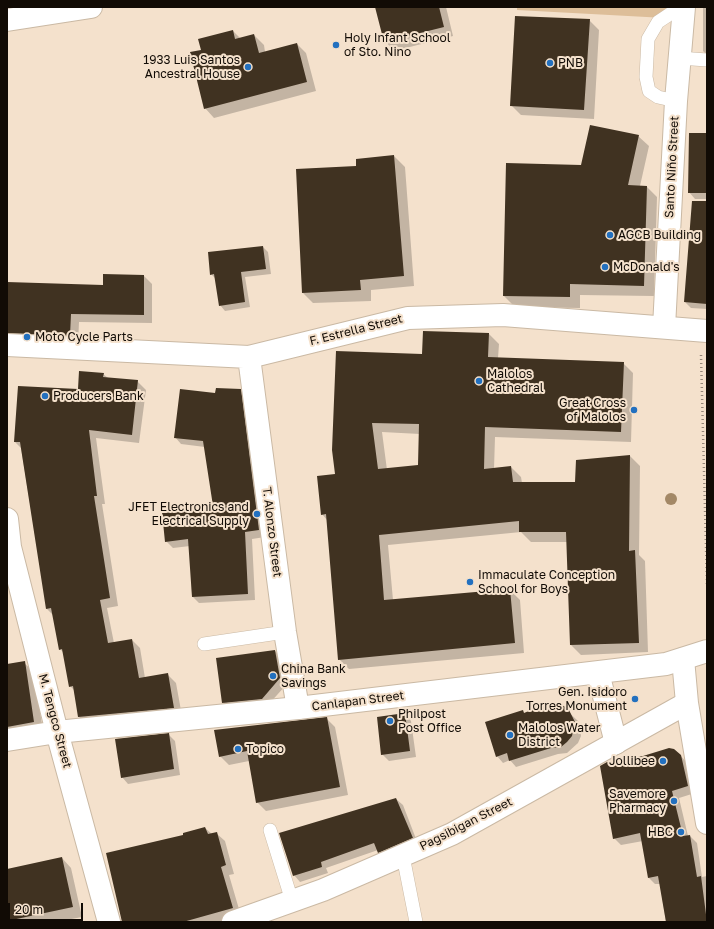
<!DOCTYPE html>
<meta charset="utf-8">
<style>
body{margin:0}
#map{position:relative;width:714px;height:929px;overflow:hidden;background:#f4e1cc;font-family:"Golos Text",sans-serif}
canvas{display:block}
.frame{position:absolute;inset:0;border:8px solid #110b05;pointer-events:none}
.scale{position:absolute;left:8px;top:903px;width:75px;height:18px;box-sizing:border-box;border:2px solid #110b05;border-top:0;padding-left:5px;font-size:12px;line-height:14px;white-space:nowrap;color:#110b05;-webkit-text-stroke:3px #f4e1cc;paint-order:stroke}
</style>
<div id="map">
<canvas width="714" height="929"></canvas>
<div class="frame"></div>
<div class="scale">20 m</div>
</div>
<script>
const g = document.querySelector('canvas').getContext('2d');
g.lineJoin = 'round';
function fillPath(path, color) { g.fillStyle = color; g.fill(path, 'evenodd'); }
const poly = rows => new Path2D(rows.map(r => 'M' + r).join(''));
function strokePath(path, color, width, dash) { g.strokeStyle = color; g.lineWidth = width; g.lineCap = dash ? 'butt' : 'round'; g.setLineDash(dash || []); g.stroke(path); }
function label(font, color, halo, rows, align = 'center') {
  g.font = font + ' "Golos Text",sans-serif'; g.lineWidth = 4; g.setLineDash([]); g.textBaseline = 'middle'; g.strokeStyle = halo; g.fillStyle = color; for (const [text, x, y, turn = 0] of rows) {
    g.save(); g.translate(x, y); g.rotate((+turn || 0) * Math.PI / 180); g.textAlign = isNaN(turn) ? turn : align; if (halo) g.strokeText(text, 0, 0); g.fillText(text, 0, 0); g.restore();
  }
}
const green = poly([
 [517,7,666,7,665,18,517,10]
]);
const shadow = poly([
 [376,7,446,7,453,36,394,51,385,41],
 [703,7,707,7,707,55,703,51],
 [589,20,599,30,594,119,521,115,511,105],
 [233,31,241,39,254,35,264,45,265,52,297,44,306,53,316,91,214,118,205,108,202,50],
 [638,136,649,146,640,186,647,187,657,197,654,296,580,295,580,308,515,307,504,296,507,164,582,166],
 [707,153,707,199,695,199,689,192],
 [394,156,405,167,414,286,371,290,371,301,313,303,303,293,357,167],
 [707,236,707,309,691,308,685,302],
 [263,247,268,252,271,274,245,277,250,307,225,311,220,305,216,279,211,274],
 [144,276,152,284,152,323,79,322,78,344,7,337,7,283,104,286],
 [489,334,499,344,498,358,623,363,633,373,631,442,495,437,494,469,511,467,521,477,522,483,576,483,630,456,640,466,639,555,645,561,648,652,581,655,571,645,568,542,531,542,521,532,388,545,393,600,510,590,520,600,524,653,349,669,339,659,327,520,322,514,336,475,333,450,423,355],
 [382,432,420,434,419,466,387,470],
 [103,374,108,378,137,381,146,390,139,443,96,438,105,504,102,504,118,606,107,608,114,643,132,640,140,648,145,678,168,675,176,683,182,716,87,725,79,717,74,690,70,686,64,653,60,649,54,616,47,609,21,448,15,442,79,390],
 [240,390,247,397,265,537,252,539,255,600,199,603,192,596,190,546,173,548,166,541,214,507,205,447,181,444,175,437,216,394],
 [275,651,282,658,286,685,268,705,230,709,223,703],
 [24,663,34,672,43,731,7,737,7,665],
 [562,706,579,722,581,736,578,743,567,753,558,754,516,767,510,760,503,763,497,756,523,712,525,714],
 [405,714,411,721,416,757,389,761,382,754],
 [326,718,335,727,348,795,266,811,257,802,249,761,229,765,220,756],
 [168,734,175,741,180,775,128,784,122,777],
 [678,753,690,766,695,793,679,798,688,836,690,836,697,843,702,877,707,876,707,922,666,922,660,884,655,884,649,878,643,841,621,845,614,838],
 [396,799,403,805,418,844,385,859,378,850,326,868,328,873,300,882,294,875],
 [205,828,212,834,216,833,225,841,234,874,229,875,241,916,220,922,123,922,185,836],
 [62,858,71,868,82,917,56,922,7,922,7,870]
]);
const building = poly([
 [375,7,439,7,444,27,384,42],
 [515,16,590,19,584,110,510,106],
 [233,30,235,39,254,34,259,53,297,43,307,82,204,109,190,52,201,50,198,39],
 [590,125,639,135,628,185,647,186,644,286,570,284,570,297,503,296,506,163,581,165],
 [689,133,707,133,707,193,688,193],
 [394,155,404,276,360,280,361,290,302,293,296,169,356,166,356,159],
 [692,201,707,201,707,304,684,302],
 [263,246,266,269,241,272,245,302,219,306,214,274,210,275,208,252],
 [103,274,144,275,144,315,71,314,70,336,7,333,7,282,103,285],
 [423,331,489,333,488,357,624,362,621,432,485,427,484,469,511,466,513,482,575,482,576,460,630,455,629,551,635,550,639,643,570,645,566,532,519,532,519,521,379,535,384,600,510,589,515,643,338,660,326,514,321,515,317,476,335,474,332,450,336,351,422,354],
 [372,423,419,424,418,465,378,469],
 [79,371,104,373,103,377,138,380,132,435,89,430,97,496,94,496,110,598,100,600,108,643,132,639,139,678,168,673,174,708,78,717,73,686,69,687,62,649,59,650,51,608,46,609,20,442,14,442,18,386,78,389],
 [216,388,241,389,259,530,245,532,248,594,192,597,188,539,165,542,162,512,213,506,203,441,174,438,180,389,215,393],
 [275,650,280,678,262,699,222,703,216,658],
 [25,661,34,722,7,727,7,664],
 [555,702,568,708,575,722,572,736,567,742,561,747,551,748,509,761,507,753,496,757,485,722,523,710,524,713,548,703],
 [405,713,410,751,381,755,377,717],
 [327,717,340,787,256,803,247,751,219,757,214,730],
 [169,733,174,769,121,778,115,739],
 [669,748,674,749,681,755,688,786,672,791,683,836,690,835,697,877,701,876,707,922,666,922,658,876,648,878,640,833,613,839,600,766,607,762,643,756],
 [396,798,413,838,378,853,374,843,321,862,322,867,293,876,279,833],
 [205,827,208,834,217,832,226,865,221,867,233,908,183,922,122,922,106,853,183,835,183,833],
 [62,857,73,907,7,921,7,869]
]);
const path = poly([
 [701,355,707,586]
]);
const lane = poly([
 [679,58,707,60],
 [676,101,658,97,649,91,646,77,648,39,658,22,670,14,683,13],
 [204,644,285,632],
 [270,830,292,901],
 [403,856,416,922]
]);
const street = poly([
 [7,20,91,7],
 [664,327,676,101,684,7],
 [7,519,10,547,57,732,109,922],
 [683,659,687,703,707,823],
 [7,740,57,732,298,708],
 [233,922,323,890,452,834,687,703]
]);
const secondary = poly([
 [7,345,249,357,408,318,503,315,707,331],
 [249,357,285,632,298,708,666,664,707,651],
 [598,673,616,743]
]);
const trees = [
 [671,499]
];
const markers = [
 [336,45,4,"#2270bf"],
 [550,63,4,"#2270bf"],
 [248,67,4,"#2270bf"],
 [610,235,4,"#2270bf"],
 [605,267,4,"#2270bf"],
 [27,337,4,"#2270bf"],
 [479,381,4,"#2270bf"],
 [45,396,4,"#2270bf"],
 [634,410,4,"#2270bf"],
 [257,514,4,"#2270bf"],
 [470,582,4,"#2270bf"],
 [273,676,4,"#2270bf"],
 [635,699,4,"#2270bf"],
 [390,721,4,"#2270bf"],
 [510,735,4,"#2270bf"],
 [238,749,4,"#2270bf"],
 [663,761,4,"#2270bf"],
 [674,801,4,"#2270bf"],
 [681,832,4,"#2270bf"]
];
const poiNames = [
 ["Holy Infant School",344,38],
 ["of Sto. Nino",344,52],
 ["1933 Luis Santos",240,60,"right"],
 ["Ancestral House",240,74,"right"],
 ["PNB",558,63],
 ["AGCB Building",618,235],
 ["McDonald's",613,267],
 ["Moto Cycle Parts",35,337],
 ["Malolos",487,374],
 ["Cathedral",487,388],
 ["Producers Bank",53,396],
 ["Great Cross",626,403,"right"],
 ["of Malolos",626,417,"right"],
 ["JFET Electronics and",249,507,"right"],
 ["Electrical Supply",249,521,"right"],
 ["Immaculate Conception",478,575],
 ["School for Boys",478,589],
 ["China Bank",281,669],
 ["Savings",281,683],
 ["Gen. Isidoro",627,692,"right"],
 ["Torres Monument",627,706,"right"],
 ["Philpost",398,714],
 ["Post Office",398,728],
 ["Malolos Water",518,728],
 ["District",518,742],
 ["Topico",246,749],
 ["Jollibee",655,761,"right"],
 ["Savemore",666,794,"right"],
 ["Pharmacy",666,808,"right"],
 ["HBC",673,832,"right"]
];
const streetNames = [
 ["Santo Niño Street",672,167,-87],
 ["F. Estrella Street",356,330,-14],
 ["T. Alonzo Street",272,532,83],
 ["Canlapan Street",358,701,-7],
 ["M. Tengco Street",55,721,75],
 ["Pagsibigan Street",466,824,-27]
];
fillPath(green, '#ddbe99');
fillPath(shadow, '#0003');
fillPath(building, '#403221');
strokePath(lane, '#cab9a4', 14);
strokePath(street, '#cab9a4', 24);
strokePath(secondary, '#cab9a4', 24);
strokePath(path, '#948678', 2.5, [1, 3]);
strokePath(lane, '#fff', 13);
strokePath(street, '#fff', 22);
strokePath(secondary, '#fff', 22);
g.fillStyle = '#a38866';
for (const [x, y] of trees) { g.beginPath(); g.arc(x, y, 6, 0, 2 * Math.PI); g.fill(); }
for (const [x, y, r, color] of markers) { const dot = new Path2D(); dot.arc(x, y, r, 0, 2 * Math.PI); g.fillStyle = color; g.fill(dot); strokePath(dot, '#f4e1cc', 1.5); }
label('12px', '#110b05', '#f4e1cc', poiNames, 'left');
label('12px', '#110b05', '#f4e1cc', streetNames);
</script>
